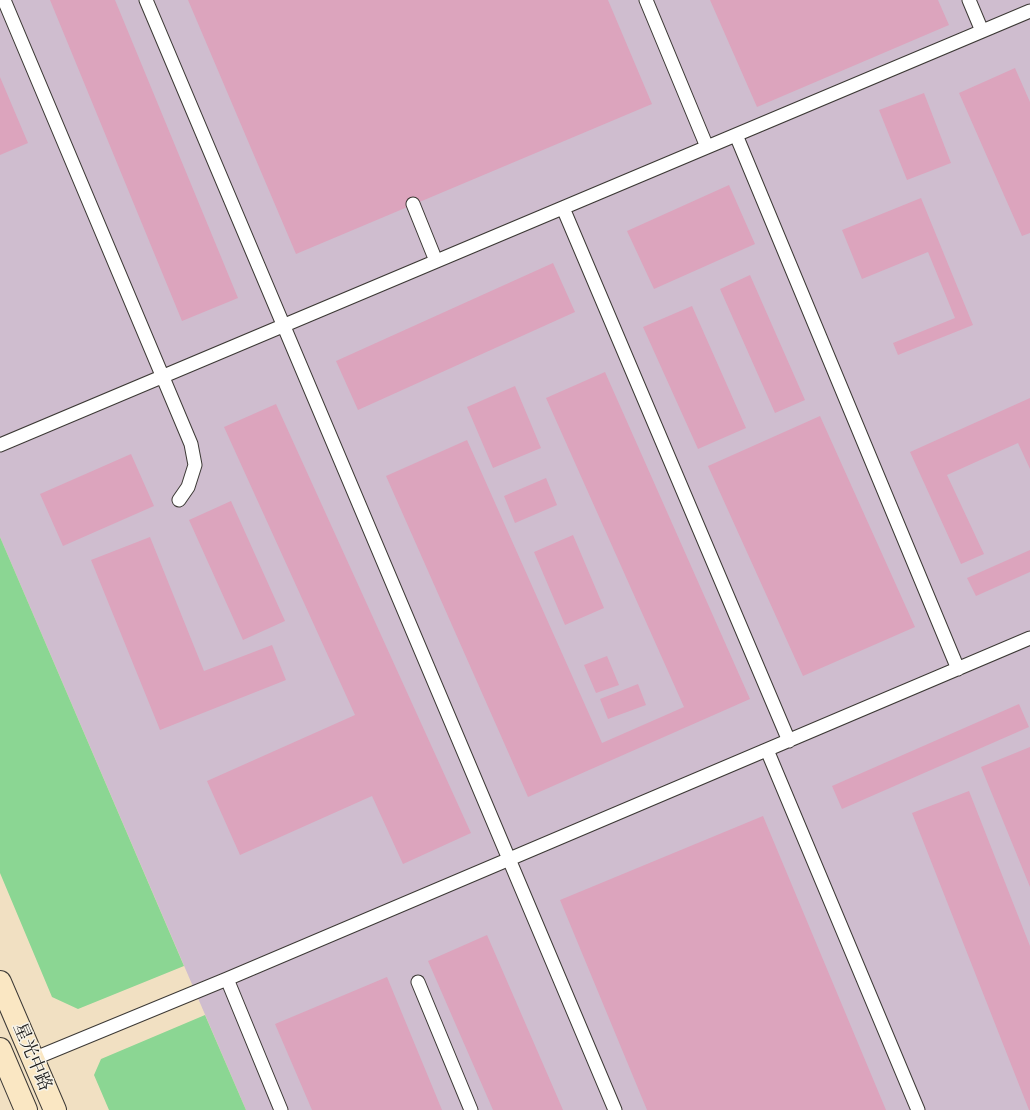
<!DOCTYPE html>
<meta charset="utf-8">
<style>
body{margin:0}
canvas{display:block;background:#f1e0c2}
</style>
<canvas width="1030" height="1110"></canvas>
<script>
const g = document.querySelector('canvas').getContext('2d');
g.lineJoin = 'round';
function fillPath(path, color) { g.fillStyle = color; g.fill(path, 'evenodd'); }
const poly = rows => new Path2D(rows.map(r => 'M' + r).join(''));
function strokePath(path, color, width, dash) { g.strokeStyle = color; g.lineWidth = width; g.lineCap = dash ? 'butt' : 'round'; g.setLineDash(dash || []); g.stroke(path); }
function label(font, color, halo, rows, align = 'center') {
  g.font = font + ' "EB Garamond","Noto Serif SC",serif'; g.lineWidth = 3; g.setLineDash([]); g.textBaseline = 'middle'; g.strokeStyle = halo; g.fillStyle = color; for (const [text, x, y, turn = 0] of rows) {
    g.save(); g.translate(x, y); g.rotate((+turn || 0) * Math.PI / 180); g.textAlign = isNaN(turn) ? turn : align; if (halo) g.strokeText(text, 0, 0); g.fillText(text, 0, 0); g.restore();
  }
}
const industrial = poly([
 [0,0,1030,0,1030,1110,246,1110,0,537]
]);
const green = poly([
 [0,537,184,966,78,1009,52,997,0,873],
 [205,1015,246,1110,109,1110,94,1075,101,1059]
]);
const building = poly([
 [50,0,115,0,238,298,182,321],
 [188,0,608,0,652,104,296,254],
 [710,0,938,0,949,25,757,107],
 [1015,68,1030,102,1030,233,1022,236,959,93],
 [0,77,28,143,0,155],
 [924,93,951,163,907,180,879,110],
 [729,185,755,244,654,289,627,231],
 [921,198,973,325,898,355,893,343,955,318,928,252,862,279,842,230],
 [553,263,575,312,358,410,336,361],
 [750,275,805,400,775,413,720,289],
 [692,306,746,428,698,449,643,327],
 [605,372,750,699,528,797,386,476,467,440,602,743,684,707,546,398],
 [515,386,541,448,493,468,467,407],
 [1030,398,1030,469,1018,443,947,475,984,554,961,564,910,452],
 [276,404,471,833,403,864,372,796,240,855,207,781,355,715,224,427],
 [820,416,915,627,803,676,708,466],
 [131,454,154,506,63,546,40,494],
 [546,478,557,505,515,523,504,496],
 [231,501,285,621,243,640,189,520],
 [573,535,604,608,565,625,534,552],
 [150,537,204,671,272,645,286,680,160,730,91,560],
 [1030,550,1030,572,976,596,967,578],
 [607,656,619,685,596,693,584,665],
 [638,684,646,705,608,719,600,699],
 [1019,704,1029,727,842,809,832,786],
 [1030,747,1030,887,981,767],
 [969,791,1030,946,1030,1110,1029,1110,912,813],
 [763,816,886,1110,647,1110,560,900],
 [487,935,563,1110,493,1110,428,961],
 [387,977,442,1110,312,1110,275,1024]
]);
const lane = poly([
 [4,0,191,444,195,465,188,487,179,500],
 [146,0,615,1110],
 [646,0,707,147],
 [969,0,982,31],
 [736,135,958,669],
 [413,204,436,261],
 [563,208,789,741],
 [0,445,1030,11],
 [767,750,918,1110],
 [227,979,281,1110],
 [418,982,471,1110],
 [33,1059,227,979,1030,638]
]);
const secondary = poly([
 [0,982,55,1110],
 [0,1049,26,1110]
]);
const streetNames = [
 ["星光中路",32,1057,67]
];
fillPath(industrial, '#cfbdcf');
fillPath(green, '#8bd693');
fillPath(building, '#dca4bd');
strokePath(lane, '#3c3935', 15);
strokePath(secondary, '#3c3935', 24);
strokePath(lane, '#fff', 13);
strokePath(secondary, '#fae7c3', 22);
label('18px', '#1c1c1c', '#f7f3e8', streetNames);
</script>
